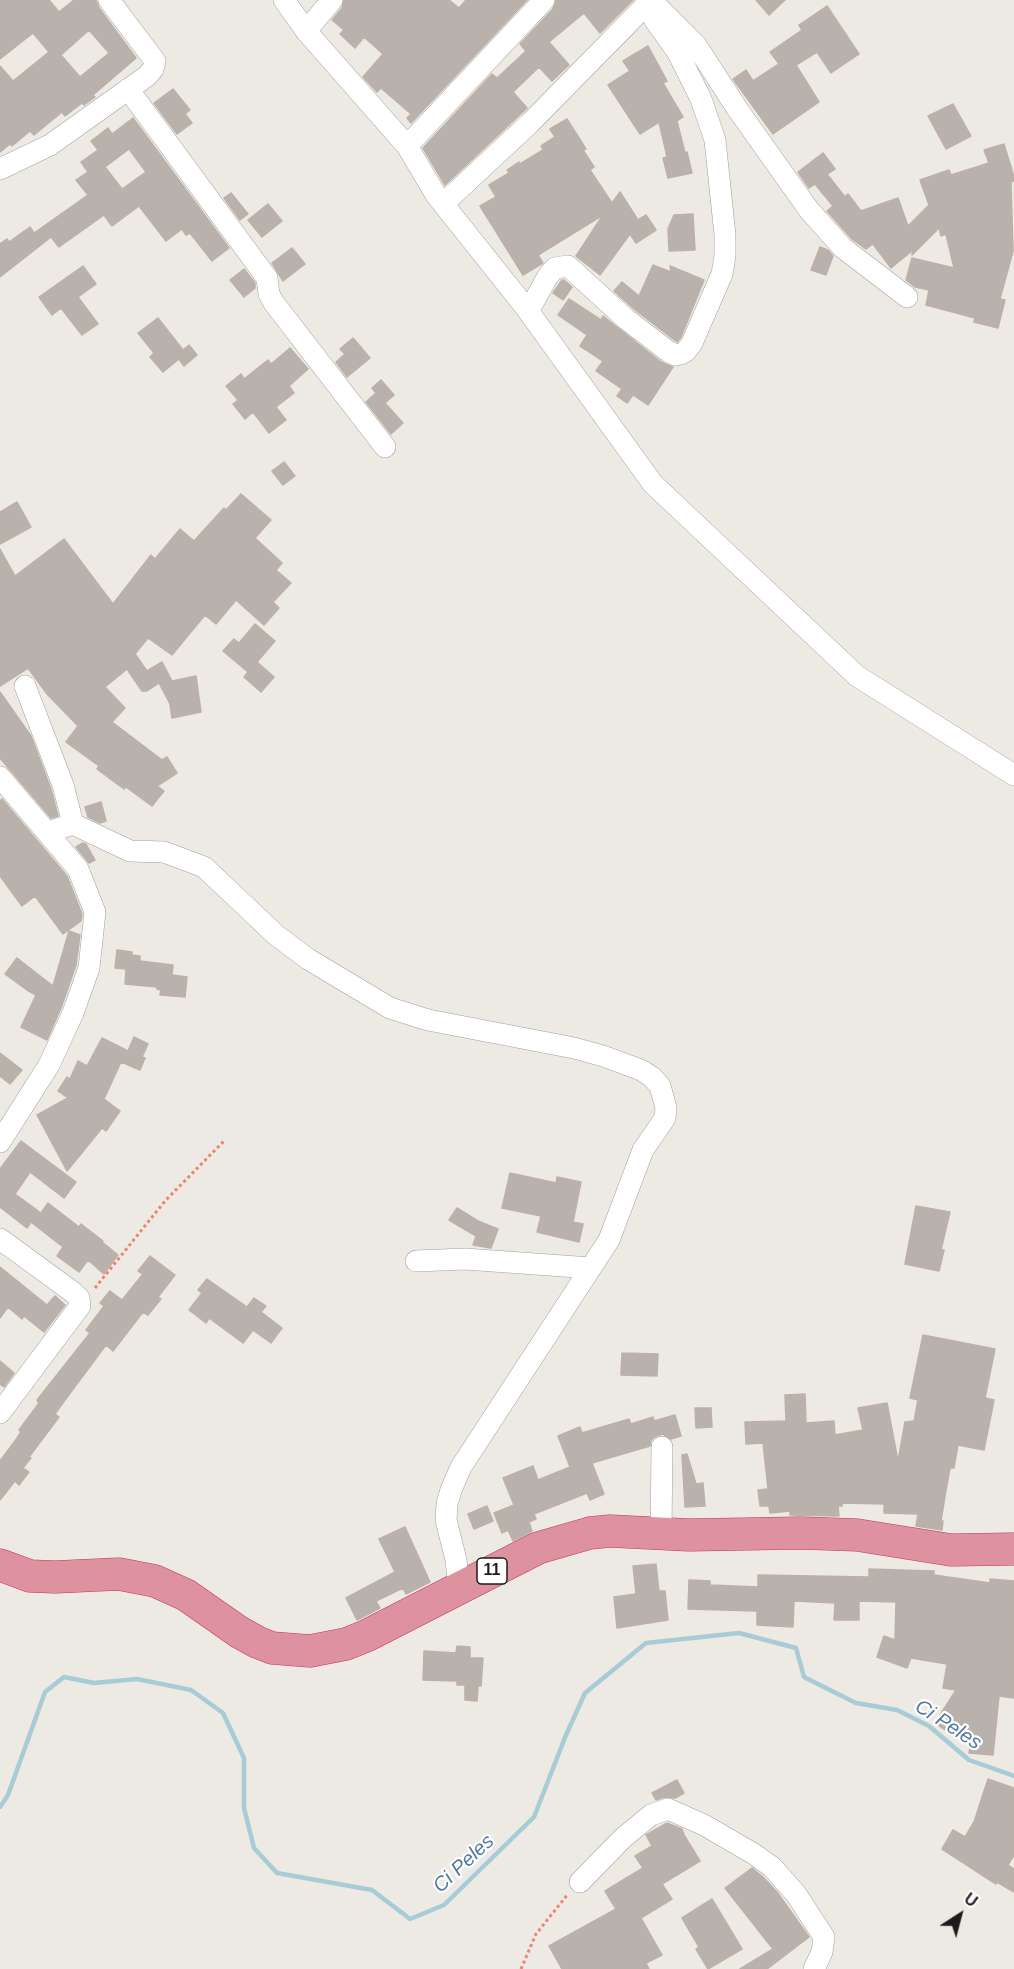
<!DOCTYPE html>
<style>
body{margin:0}
#map{position:relative;width:1014px;height:1969px;overflow:hidden;background:#edeae3;font-family:Arial,sans-serif}
canvas{display:block}
.north{position:absolute;left:930px;top:1885px;width:60px;height:60px;-webkit-text-stroke:4px #fff;paint-order:stroke;rotate:36deg;font-size:16px;font-weight:700;line-height:24px;text-align:center;color:#1c1c1c}
.north::after{content:'';display:block;margin:auto;width:21px;height:27px;background:#1c1c1c;clip-path:polygon(50% 0,100% 100%,50% 72%,0 100%)}
</style>
<div id="map">
<canvas width="1014" height="1969"></canvas>
<div class="north">U</div>
</div>
<script>
const g = document.querySelector('canvas').getContext('2d');
g.lineJoin = 'round';
const poly = rows => new Path2D(rows.map(r => 'M' + r).join(''));
function strokePath(path, color, width, dash) { g.strokeStyle = color; g.lineWidth = width; g.lineCap = dash ? 'butt' : 'round'; g.setLineDash(dash || []); g.stroke(path); }
function fillPath(path, color) { g.fillStyle = color; g.fill(path, 'evenodd'); }
function label(font, color, halo, rows, align = 'center') {
  g.font = font + ' Arial,sans-serif'; g.lineWidth = 4.5; g.setLineDash([]); g.textBaseline = 'middle'; g.strokeStyle = halo; g.fillStyle = color; for (const [text, x, y, turn = 0] of rows) {
    g.save(); g.translate(x, y); g.rotate((+turn || 0) * Math.PI / 180); g.textAlign = isNaN(turn) ? turn : align; if (halo) g.strokeText(text, 0, 0); g.fillText(text, 0, 0); g.restore();
  }
}
const stream = poly([
 [0,1807,8,1795,45,1692,64,1677,94,1683,137,1679,191,1690,223,1713,244,1758,244,1808,254,1848,277,1873,372,1890,410,1919,444,1905,534,1817,566,1735,585,1693,646,1643,739,1633,796,1648,804,1677,856,1703,897,1710,929,1726,969,1760,1014,1776]
]);
const building = poly([
 [0,0,49,0,59,12,74,0,96,0,99,8,136,58,93,95,95,97,84,105,82,103,65,116,62,112,34,135,30,131,12,146,10,144,0,152,0,66,13,81,49,52,33,33,0,59,0,0],
 [89,30,109,53,80,77,61,55,89,30],
 [344,0,449,0,459,8,466,0,527,0,411,123,407,118,411,114,381,88,377,92,363,77,383,54,364,37,355,48,340,34,344,30,332,20,342,8,344,0],
 [556,0,633,0,600,33,584,13,549,42,569,65,552,81,539,67,513,92,527,108,445,185,423,148,492,74,497,78,526,51,520,44,553,9,556,0],
 [756,0,785,0,769,15,756,0],
 [827,6,859,54,831,73,817,52,796,65,819,102,773,134,733,79,746,70,753,81,779,64,770,52,802,30,799,25,827,6],
 [648,46,667,81,663,83,683,117,677,121,685,153,687,152,692,173,668,178,663,158,667,157,659,122,640,134,608,85,630,71,623,61,648,46],
 [173,89,190,110,185,114,192,123,177,134,154,103,173,89],
 [953,104,971,136,946,149,928,116,953,104],
 [133,118,229,248,212,261,190,233,186,235,182,229,166,241,139,206,112,226,104,215,59,247,51,237,0,277,0,244,7,239,9,242,30,227,34,233,88,195,76,180,88,172,81,162,98,150,91,141,108,128,112,134,133,118],
 [129,149,146,172,122,189,105,167,129,149],
 [567,119,586,149,583,150,594,167,590,170,612,203,620,192,638,220,646,215,656,230,636,243,630,234,600,275,576,256,603,215,538,255,543,263,523,275,480,206,496,197,489,185,509,173,507,170,519,162,520,164,543,150,541,146,555,137,550,129,567,119],
 [1004,144,1014,177,1014,181,1011,182,1013,251,1000,299,1005,300,998,328,974,322,975,318,926,305,929,290,915,287,906,280,912,258,954,268,946,234,941,236,939,228,912,255,913,250,891,268,873,244,866,249,852,239,827,211,833,206,815,184,809,188,798,172,823,153,835,169,827,174,845,197,848,194,861,211,898,198,908,226,929,205,920,180,949,170,951,175,989,163,984,150,1004,144],
 [231,193,248,214,240,220,224,198,231,193],
 [268,204,282,221,262,237,248,220,268,204],
 [693,214,695,250,669,251,668,229,674,215,693,214],
 [820,247,828,250,833,256,826,275,811,270,820,247],
 [292,248,305,264,283,281,272,263,292,248],
 [653,265,671,272,670,266,704,280,681,337,677,342,634,309,614,291,622,282,639,296,653,265],
 [83,266,96,284,78,297,98,324,82,335,61,308,52,315,39,297,83,266],
 [244,269,255,283,255,288,244,297,230,280,244,269],
 [562,280,564,280,572,287,563,300,553,293,562,280],
 [569,299,601,320,603,316,661,362,673,367,648,405,633,395,627,403,617,396,622,389,596,371,603,361,580,346,587,335,558,315,569,299],
 [158,318,183,350,189,345,197,355,184,366,179,359,163,372,150,357,154,353,138,333,158,318],
 [353,338,370,358,347,377,336,362,345,354,340,349,353,338],
 [290,348,308,369,289,386,294,393,276,407,286,420,269,433,253,412,245,419,233,404,238,400,226,386,241,374,244,379,268,360,271,364,290,348],
 [381,380,394,395,385,403,403,423,391,434,366,402,376,393,372,388,381,380],
 [284,462,295,476,283,485,272,471,284,462],
 [241,494,271,520,255,538,282,563,276,570,291,583,273,602,279,608,264,625,236,600,216,624,205,615,172,655,148,638,135,654,147,671,162,662,172,681,196,676,201,712,172,718,170,704,159,683,147,691,142,691,127,669,105,687,125,708,112,722,162,760,167,757,177,773,157,786,164,791,152,806,126,787,124,789,97,769,99,766,66,742,78,726,47,694,28,668,0,686,0,549,15,576,64,539,113,604,151,555,155,559,180,529,194,541,224,508,226,510,241,494],
 [17,502,31,527,0,544,0,512,17,502],
 [255,624,275,641,257,662,274,677,261,692,244,677,248,672,223,651,234,639,239,643,255,624],
 [0,692,31,736,51,789,58,816,51,818,0,758,0,692],
 [2,799,67,876,82,914,81,921,63,934,35,896,22,906,0,876,0,801,2,799],
 [101,802,106,821,100,823,88,817,85,807,101,802],
 [83,843,86,844,95,860,89,863,76,847,83,843],
 [69,931,80,935,76,965,61,1008,47,1040,21,1027,36,995,27,990,5,974,17,958,53,986,69,931],
 [117,950,132,952,132,955,140,956,140,961,173,965,172,975,187,977,185,997,160,995,161,990,157,989,157,987,125,984,126,969,115,968,117,950],
 [134,1037,148,1044,142,1057,145,1058,140,1070,121,1062,104,1099,120,1111,106,1131,102,1128,67,1171,37,1115,68,1098,58,1091,67,1077,70,1079,78,1061,87,1066,102,1038,128,1051,134,1037],
 [0,1053,22,1070,10,1084,0,1076,0,1053],
 [21,1141,76,1182,64,1198,30,1172,15,1194,41,1213,48,1203,79,1227,81,1224,103,1241,102,1242,118,1255,104,1274,88,1260,79,1272,57,1256,63,1247,31,1222,27,1228,0,1207,0,1169,21,1141],
 [510,1173,556,1183,557,1177,581,1182,573,1222,583,1224,579,1242,537,1232,541,1216,502,1208,510,1173],
 [916,1206,950,1212,941,1250,944,1250,939,1271,905,1264,916,1206],
 [457,1208,478,1221,498,1229,491,1248,473,1245,476,1236,449,1220,457,1208],
 [150,1256,175,1275,158,1297,161,1299,148,1315,143,1312,113,1351,106,1345,65,1400,55,1414,59,1417,29,1457,31,1458,23,1468,29,1472,19,1485,15,1481,0,1500,0,1461,15,1441,21,1432,19,1430,39,1403,37,1400,90,1333,86,1330,104,1306,100,1303,110,1291,122,1300,143,1274,138,1271,150,1256],
 [0,1267,47,1305,55,1296,65,1305,44,1332,24,1316,22,1319,8,1307,0,1318,0,1267],
 [207,1279,247,1307,254,1298,266,1306,261,1312,282,1328,271,1343,253,1330,243,1343,209,1318,206,1323,189,1310,202,1293,198,1290,207,1279],
 [923,1335,995,1349,985,1398,994,1400,984,1450,958,1445,954,1468,950,1468,946,1490,941,1521,943,1521,942,1530,916,1526,918,1514,884,1513,884,1504,842,1503,842,1506,838,1506,839,1516,790,1515,790,1511,770,1513,769,1506,760,1506,758,1490,768,1489,763,1443,746,1444,745,1422,786,1421,785,1395,805,1394,806,1423,834,1421,835,1435,863,1430,858,1408,887,1403,898,1461,905,1422,914,1421,918,1400,910,1398,923,1335],
 [622,1353,658,1354,657,1376,621,1375,622,1353],
 [0,1361,14,1373,4,1387,0,1384,0,1361],
 [695,1408,711,1408,712,1427,696,1428,695,1408],
 [675,1415,681,1436,671,1439,663,1434,656,1436,651,1440,650,1446,592,1463,604,1494,590,1500,587,1493,534,1514,536,1519,529,1522,532,1531,513,1541,508,1530,502,1533,494,1513,514,1505,503,1478,533,1466,538,1480,570,1467,558,1436,580,1427,582,1433,629,1419,631,1424,653,1417,654,1421,675,1415],
 [687,1454,696,1484,703,1483,705,1506,685,1507,682,1455,687,1454],
 [487,1506,493,1521,474,1529,468,1514,487,1506],
 [405,1527,430,1582,406,1594,403,1588,376,1601,380,1608,357,1620,346,1598,395,1572,379,1539,405,1527],
 [656,1564,659,1591,665,1591,668,1620,617,1628,614,1597,636,1594,633,1566,656,1564],
 [869,1569,934,1571,934,1575,990,1583,990,1579,1014,1581,1014,1698,999,1696,993,1755,969,1753,970,1746,935,1723,956,1690,943,1688,947,1664,911,1658,907,1668,877,1657,884,1636,895,1640,896,1602,859,1601,859,1620,834,1620,835,1603,794,1601,793,1627,757,1625,757,1611,688,1609,689,1580,710,1581,710,1585,758,1587,758,1575,869,1577,869,1569],
 [457,1646,470,1647,470,1658,483,1658,481,1686,478,1686,477,1701,465,1700,465,1685,457,1685,457,1681,423,1680,424,1651,456,1653,457,1646],
 [988,1779,1014,1788,1014,1855,1008,1865,1014,1869,1014,1892,997,1882,996,1884,942,1849,953,1830,965,1837,974,1822,988,1779],
 [677,1780,684,1793,675,1798,665,1797,656,1800,652,1793,677,1780],
 [667,1823,682,1829,684,1835,700,1861,662,1884,672,1899,641,1918,662,1955,646,1963,649,1969,562,1969,549,1946,616,1909,605,1891,643,1868,635,1856,652,1846,646,1835,667,1823],
 [752,1868,763,1877,777,1892,809,1937,767,1969,740,1969,773,1949,725,1888,752,1868],
 [712,1899,742,1949,708,1969,696,1949,699,1947,682,1918,712,1899]
]);
const path = poly([
 [95,1288,165,1201,224,1141],
 [521,1969,536,1934,568,1894]
]);
const minor = poly([
 [284,0,306,31,407,146,436,195,526,308,653,484,857,676,1014,775],
 [306,31,332,0],
 [128,89,267,278,269,294,274,303,385,447],
 [407,146,544,0],
 [0,169,50,145,147,76,153,69,155,61,109,0],
 [443,204,530,123,651,0,696,45,738,110,809,210,843,248,907,297],
 [526,308,533,303,548,276,555,268,568,266,626,319,669,352,676,355,681,354,686,351,692,343,722,274,725,256,725,235,715,140,701,99,678,53,654,19],
 [25,686,63,785,73,824],
 [0,777,78,869,95,912,89,968,73,1013,49,1065,0,1142],
 [48,832,73,824,130,851,164,852,204,867,276,935,308,959,390,1008,428,1020,574,1048,603,1056,641,1070,652,1077,660,1086,666,1108,665,1118,643,1150,609,1240,461,1467,451,1490,447,1504,446,1520,456,1560,459,1587],
 [0,1239,74,1293,79,1298,80,1306,0,1413],
 [416,1261,465,1259,591,1268],
 [661,1533,662,1447],
 [580,1882,623,1838,651,1815,668,1809,704,1825,754,1854,772,1867,796,1894,824,1937,822,1952,814,1969]
]);
const highway = poly([
 [0,1565,30,1576,55,1577,119,1574,155,1581,186,1595,239,1632,257,1642,272,1648,310,1651,346,1644,366,1636,538,1548,590,1533,610,1531,689,1535,801,1533,857,1535,951,1550,1014,1549]
]);
const shields = [
 [492,1571,30]
];
const shieldNames = [
 ["11",492,1571]
];
const waterNames = [
 ["Ci Peles",948,1725,33],
 ["Ci Peles",464,1864,-43]
];
strokePath(stream, '#a7cbd7', 4.5);
fillPath(building, '#b9b2ac');
strokePath(building, '#bdb1a7', 1.5);
strokePath(minor, '#a0a0a0', 22);
strokePath(highway, '#c73462', 33);
strokePath(path, '#ec8475', 3, [3, 3]);
strokePath(minor, '#fff', 21);
strokePath(highway, '#de919e', 32);
for (const [x, y, w] of shields) { const box = new Path2D(); box.roundRect(x - w / 2, y - 13, w, 26, 4.5); g.fillStyle = '#fff'; g.fill(box); strokePath(box, '#1c1c1c', 1.5); }
label('bold 16px', '#1c1c1c', null, shieldNames);
label('italic 20px', '#5278a3', '#fff', waterNames);
</script>
